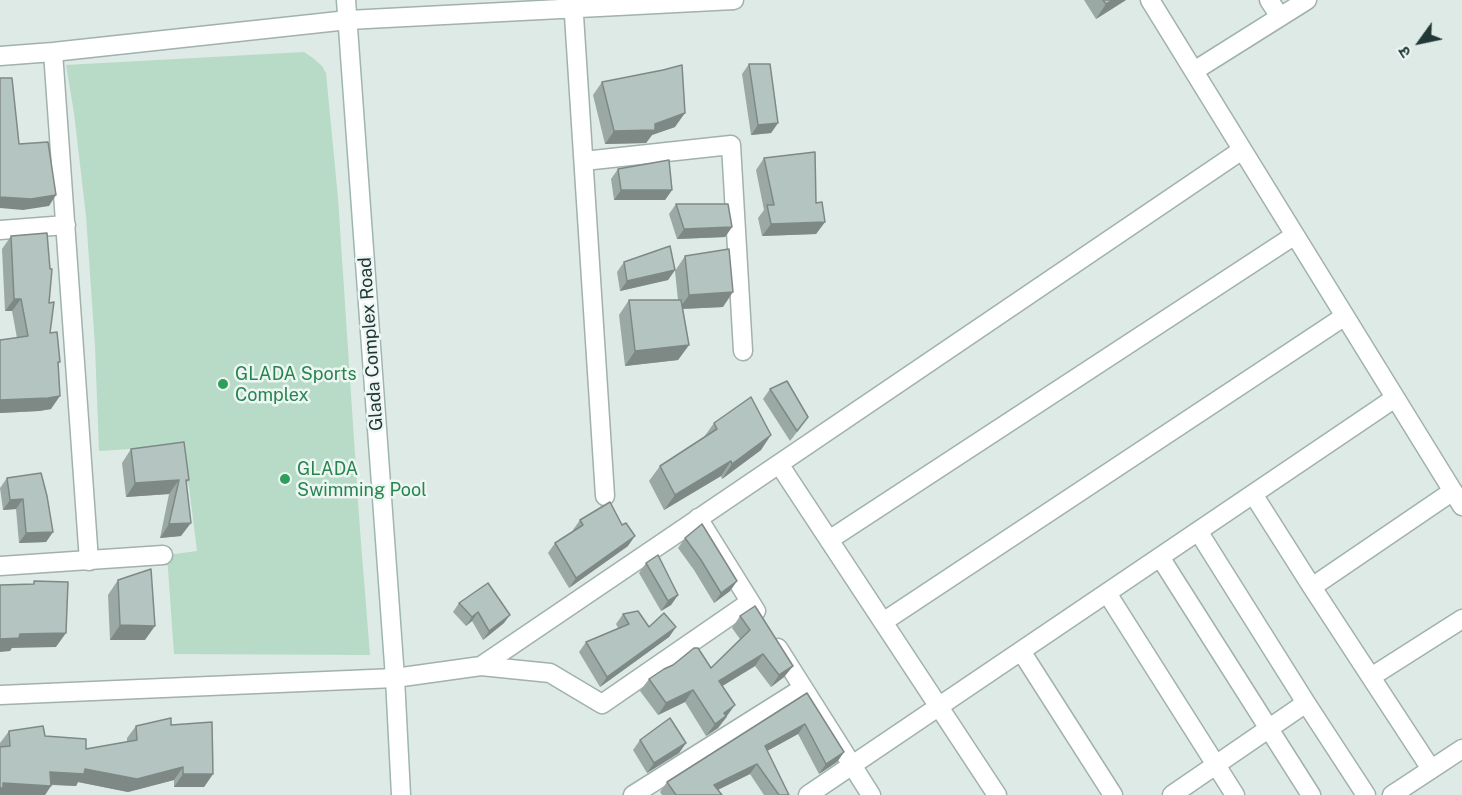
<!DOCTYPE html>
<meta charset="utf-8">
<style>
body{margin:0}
#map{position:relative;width:1462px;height:795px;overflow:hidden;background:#deeae6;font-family:"Public Sans","Noto Sans Devanagari",sans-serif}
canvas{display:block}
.north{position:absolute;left:1390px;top:12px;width:60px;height:60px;-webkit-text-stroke:4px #eef6f4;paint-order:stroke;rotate:237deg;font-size:16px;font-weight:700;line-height:24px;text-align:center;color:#203936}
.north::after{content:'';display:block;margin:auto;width:21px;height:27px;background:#203936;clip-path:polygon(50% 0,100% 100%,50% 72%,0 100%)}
</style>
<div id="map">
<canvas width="1462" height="795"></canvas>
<div class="north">उ</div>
</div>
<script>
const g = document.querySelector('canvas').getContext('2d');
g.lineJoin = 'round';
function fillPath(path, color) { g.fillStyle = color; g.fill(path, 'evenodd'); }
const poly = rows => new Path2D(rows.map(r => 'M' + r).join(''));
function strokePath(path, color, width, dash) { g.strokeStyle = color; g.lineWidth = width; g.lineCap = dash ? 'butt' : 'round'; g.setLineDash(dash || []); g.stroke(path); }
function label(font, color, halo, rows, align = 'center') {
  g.font = font + ' "Public Sans",sans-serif'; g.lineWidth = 5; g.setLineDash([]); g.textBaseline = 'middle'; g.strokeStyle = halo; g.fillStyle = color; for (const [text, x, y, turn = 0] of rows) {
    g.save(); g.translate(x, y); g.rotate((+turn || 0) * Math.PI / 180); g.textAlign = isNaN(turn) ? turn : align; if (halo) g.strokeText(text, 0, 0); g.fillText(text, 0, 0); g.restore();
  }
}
const green = poly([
 [304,52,313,58,322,66,326,73,338,198,360,530,370,655,174,654,167,555,197,551,189,487,178,446,99,451,95,346,86,216,74,113,66,65]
]);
const street = poly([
 [573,0,605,496],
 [1150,0,1462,506],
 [1269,0,1280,17],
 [53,52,89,561],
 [0,56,53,52,348,20,734,0],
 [1194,71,1307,0],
 [584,161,731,145,743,351],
 [0,230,66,225],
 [779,464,997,795],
 [1253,494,1312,587,1431,769],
 [698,518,756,611],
 [1198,531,1306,703,1366,795],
 [829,540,1295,235],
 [1160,557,1311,795],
 [0,566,163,555],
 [1312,587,1453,491],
 [1107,593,1235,795],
 [883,622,1345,316],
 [778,648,871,795],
 [1021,651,1113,795],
 [481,666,1242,150],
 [1371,677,1462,619],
 [0,695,395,678,481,666,550,673,602,704,750,602],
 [633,795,803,688],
 [808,795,1395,398],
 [1172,795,1306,703],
 [1392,795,1462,749]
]);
const secondary = poly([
 [346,0,395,678,401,795]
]);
const wall = poly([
 [1084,0,1126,0,1096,19],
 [749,64,778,123,771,133,751,135,742,74],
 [602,82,675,127,652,135,646,143,605,144,593,95],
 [764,158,816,203,825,222,816,234,762,236,758,218,764,210,756,170],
 [618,169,672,190,665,200,614,200,611,179],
 [676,204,732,227,725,237,677,239,669,214],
 [11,236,49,303,50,333,58,364,51,409,39,411,0,413,0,340,17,338,12,311,5,311,2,249],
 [685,256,723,307,683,309,689,345,678,360,625,366,619,315,629,300,678,300,675,271],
 [624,262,675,270,668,280,620,291,617,272],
 [770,389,801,427,790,441,763,399],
 [714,423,761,450,722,479,721,476,664,510,649,481,660,466,704,437],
 [131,449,189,480,186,483,181,536,160,538,169,494,126,497,122,463],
 [7,478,53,532,46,542,19,543,16,509,3,510,0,488],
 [580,520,622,525,628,546,569,588,548,553,555,543,574,531,573,530],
 [685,538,737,581,730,591,714,603,694,570,678,548],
 [646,563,678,595,671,605,661,611,639,573],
 [118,580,145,640,110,640,108,595],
 [459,603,504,623,483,640,472,621,466,626,453,612],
 [623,614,649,627,676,627,669,637,600,687,579,652,586,642,618,628,616,624],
 [740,616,793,666,784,677,771,687,755,666,722,686,727,717,718,728,706,736,685,702,658,715,640,691,649,679,673,665,711,668,740,639,732,628],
 [807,693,844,752,837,762,819,774,798,734,767,751,789,795,764,795,750,774,718,790,722,795,662,795,660,792,667,782],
 [171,725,213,774,204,787,174,787,174,780,128,792,78,782,76,786,51,785,45,795,0,795,0,743,9,731,45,736,86,749,127,742,127,738,136,726],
 [640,740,686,743,679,753,647,773,633,750]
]);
const shadedWall = poly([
 [1113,0,1126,0,1096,19,1106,4],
 [685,113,675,127,652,135,646,143,605,144,614,131,655,124],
 [778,123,771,133,751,135,758,125],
 [621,190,672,190,665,200,614,200],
 [56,195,49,206,23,210,0,208,0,197],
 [825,222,816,234,762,236,771,224],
 [732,227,725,237,677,239,684,229],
 [675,270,668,280,620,291,627,281],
 [733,292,723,307,679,309,689,295],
 [14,299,21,299,12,311,5,311],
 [689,345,678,360,625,366,635,351],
 [60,396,51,409,39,411,0,413,0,400],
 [771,435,761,450,722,479,732,464],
 [731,461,721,476,664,510,675,495],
 [179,480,169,494,126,497,135,483],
 [23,499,16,509,3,510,10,500],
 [191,523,181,536,160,538,169,524],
 [53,532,46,542,19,543,26,533],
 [635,536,628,546,569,588,576,578],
 [737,581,730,591,714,603,721,593],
 [678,595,671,605,661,611,668,601],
 [478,612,472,621,466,626,472,617],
 [510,615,504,623,483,640,489,631],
 [120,625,155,626,145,640,110,640],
 [676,627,669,637,600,687,607,677],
 [66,633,56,647,12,648,10,651,0,652,0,639,20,634],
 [763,654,755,666,711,693,719,681],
 [793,666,784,677,771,687,779,675],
 [693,690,685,702,658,715,666,703],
 [735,705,718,728,706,736,715,724,724,713],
 [805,724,798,734,758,756,765,746],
 [686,743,679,753,647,773,654,763],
 [844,752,837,762,819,774,826,764],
 [757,764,750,774,707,795,714,785],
 [183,767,174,780,128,792,78,782,76,786,41,784,50,772,85,769],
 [183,774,213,774,204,787,174,787],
 [3,783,51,786,45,795,0,795,0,787]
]);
const building = poly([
 [1103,0,1113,0,1106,4,1103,0],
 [749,64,770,64,778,123,758,125,749,64],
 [682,65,685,113,655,124,655,130,614,131,602,82,663,70,682,65],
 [0,78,12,78,19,144,48,142,56,195,31,199,0,197,0,78],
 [815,152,816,203,822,202,825,222,771,224,767,205,774,205,764,158,815,152],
 [669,160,672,190,621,190,618,169,669,160],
 [676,204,728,204,732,227,684,229,676,204],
 [47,233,50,269,52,269,49,303,54,302,50,333,57,332,60,362,58,362,60,396,48,398,0,400,0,340,28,336,21,299,14,299,11,236,47,233],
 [670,246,675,270,627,281,624,262,670,246],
 [729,249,733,292,689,295,685,256,729,249],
 [629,300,681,300,689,345,635,351,629,300],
 [787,381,808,417,797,431,770,389,787,381],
 [751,397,771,435,732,464,731,461,675,495,660,466,717,429,714,423,751,397],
 [184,442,189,480,186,480,191,523,169,524,179,480,135,483,131,449,184,442],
 [41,473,47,496,53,532,26,533,23,499,10,500,7,478,41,473],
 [610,502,622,525,626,523,635,536,576,578,555,543,583,525,580,520,610,502],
 [702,524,737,581,721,593,701,560,685,538,702,524],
 [658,555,678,595,668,601,646,563,658,555],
 [151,569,155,626,120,625,118,580,151,569],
 [34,581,68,582,66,633,20,634,19,638,0,639,0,585,34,584,34,581],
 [488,583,510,615,489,631,478,612,472,617,459,603,488,583],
 [755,606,793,666,779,675,763,654,719,681,735,705,724,713,726,716,715,724,693,690,666,703,649,679,664,669,673,665,694,648,698,648,711,668,750,630,740,616,755,606],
 [638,611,649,627,664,613,676,627,607,677,586,642,629,624,623,614,638,611],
 [807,693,844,752,826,764,805,724,765,746,789,795,779,795,757,764,714,785,722,795,676,795,667,782,807,693],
 [171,718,171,725,212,722,213,774,183,774,183,767,137,779,85,769,84,774,50,772,51,786,3,783,3,788,0,788,0,747,10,746,9,731,43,726,45,736,86,739,86,749,137,740,136,726,171,718],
 [670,718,686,743,654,763,640,740,670,718]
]);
const markers = [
 [223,384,6,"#2e9e5b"],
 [285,479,6,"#2e9e5b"]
];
const streetNames = [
 ["Glada Complex Road",371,344,-94]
];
const leisureNames = [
 ["GLADA Sports",235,374],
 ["Complex",235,395],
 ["GLADA",297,469],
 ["Swimming Pool",297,490]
];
fillPath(green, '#b7dbc7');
strokePath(street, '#a1b1ae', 21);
strokePath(secondary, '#9eb5b0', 21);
strokePath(street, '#fff', 18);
strokePath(secondary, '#fff', 18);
fillPath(wall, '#9ba9a5');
fillPath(shadedWall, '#7e8986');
fillPath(building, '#b4c4c0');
strokePath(building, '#7e8986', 1.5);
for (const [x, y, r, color] of markers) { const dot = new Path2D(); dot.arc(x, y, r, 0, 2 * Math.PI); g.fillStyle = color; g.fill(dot); strokePath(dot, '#eef6f4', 2); }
label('18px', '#203936', '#eef6f4', streetNames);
label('18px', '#27864d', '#eef6f4', leisureNames, 'left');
</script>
